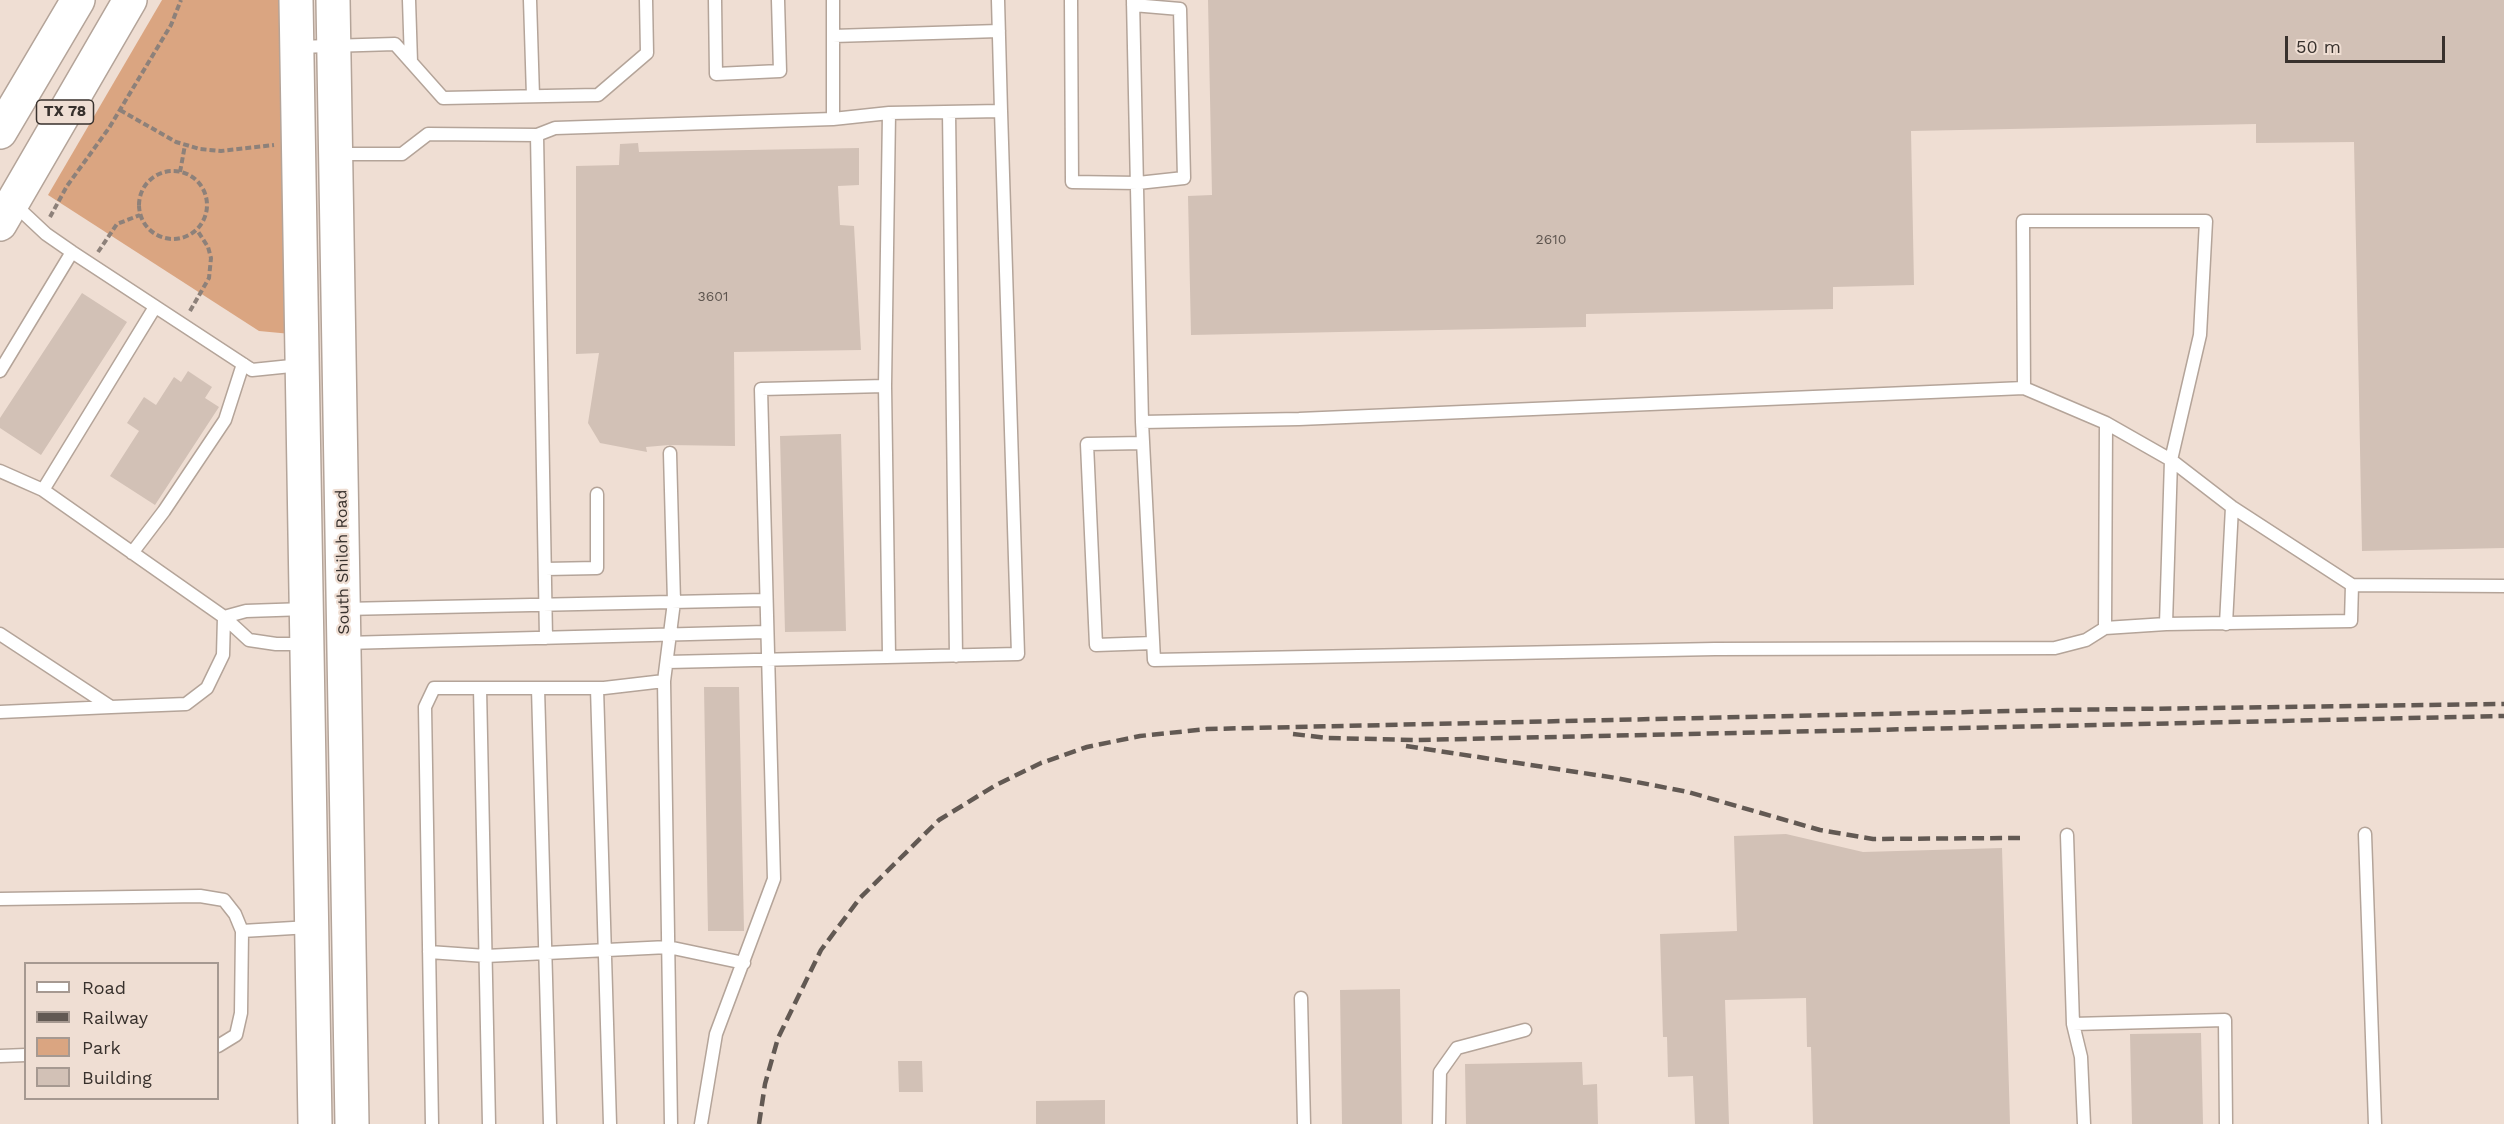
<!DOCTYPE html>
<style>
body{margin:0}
#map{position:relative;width:2504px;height:1124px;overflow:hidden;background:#efded3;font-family:"Work Sans",sans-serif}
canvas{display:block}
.legend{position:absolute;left:24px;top:962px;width:195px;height:138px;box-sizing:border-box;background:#efded3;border:2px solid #a69991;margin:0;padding:8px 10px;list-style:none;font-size:18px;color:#38312d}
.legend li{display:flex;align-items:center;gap:12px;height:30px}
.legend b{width:30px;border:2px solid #a69991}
.scale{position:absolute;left:2285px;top:36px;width:160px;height:27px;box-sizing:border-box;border:3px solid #38312d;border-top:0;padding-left:8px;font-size:18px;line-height:21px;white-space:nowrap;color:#38312d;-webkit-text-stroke:4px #efded3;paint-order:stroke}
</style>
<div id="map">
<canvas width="2504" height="1124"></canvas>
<ul class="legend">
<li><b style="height:8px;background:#fff"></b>Road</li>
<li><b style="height:8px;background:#625953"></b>Railway</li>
<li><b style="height:16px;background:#daa581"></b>Park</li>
<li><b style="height:16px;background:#d2c1b6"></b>Building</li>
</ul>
<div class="scale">50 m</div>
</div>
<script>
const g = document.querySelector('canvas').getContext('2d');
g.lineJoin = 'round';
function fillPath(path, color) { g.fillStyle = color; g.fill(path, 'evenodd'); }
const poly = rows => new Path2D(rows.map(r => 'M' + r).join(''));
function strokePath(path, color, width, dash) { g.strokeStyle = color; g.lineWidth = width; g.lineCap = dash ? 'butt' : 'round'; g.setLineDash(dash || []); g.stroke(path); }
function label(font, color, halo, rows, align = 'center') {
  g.font = font + ' "Work Sans",sans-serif'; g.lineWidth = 4.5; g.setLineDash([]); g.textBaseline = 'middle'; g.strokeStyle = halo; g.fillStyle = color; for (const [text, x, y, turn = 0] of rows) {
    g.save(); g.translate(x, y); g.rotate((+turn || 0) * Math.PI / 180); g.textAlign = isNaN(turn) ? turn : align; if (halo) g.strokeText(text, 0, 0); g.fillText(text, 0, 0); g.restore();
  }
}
const green = poly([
 [162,0,286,0,291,334,259,331,48,195]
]);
const building = poly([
 [1208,0,2504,0,2504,548,2362,551,2354,142,2256,143,2256,124,1911,131,1914,285,1833,287,1833,309,1586,314,1586,327,1191,335,1188,196,1212,195],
 [638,143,639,152,859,148,859,185,838,186,840,225,854,226,861,350,734,352,735,446,669,445,646,447,647,452,600,443,588,423,599,353,576,354,576,166,619,165,620,144],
 [82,293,127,322,41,455,0,428,0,418],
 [188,371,212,387,205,398,219,407,155,505,110,476,139,431,127,423,144,397,156,405,174,377,181,382],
 [841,434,846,631,785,632,780,436],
 [704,687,739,687,744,931,708,931],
 [1786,834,1863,852,2002,848,2010,1124,1813,1124,1811,1047,1807,1047,1806,998,1725,1000,1729,1124,1695,1124,1693,1076,1668,1077,1667,1037,1663,1037,1660,934,1737,931,1734,836],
 [1400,989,1402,1124,1342,1124,1340,990],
 [2201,1033,2203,1124,2132,1124,2130,1034],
 [898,1061,922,1061,923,1092,899,1092],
 [1582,1062,1583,1085,1597,1084,1598,1124,1466,1124,1465,1064],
 [1105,1100,1105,1124,1036,1124,1036,1101]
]);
const path = poly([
 [120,110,176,142,200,149,221,151,274,145],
 '139 205a34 34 0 1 1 68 0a34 34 0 1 1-68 0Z',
 [180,172,185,145],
 [50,217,67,186,109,128,171,25,181,0],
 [98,252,117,224,140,215],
 [190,311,209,278,211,258,208,247,197,230]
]);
const service = poly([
 [409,0,411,62],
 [530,0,533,96],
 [715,0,716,74,780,71,778,0],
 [833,0,833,119],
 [1071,0,1072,182,1138,183,1184,178,1180,9,1133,5],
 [1133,0,1142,422,1299,419,2024,388,2106,423,2171,460,2232,507,2352,585,2504,586],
 [833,36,999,31],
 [297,47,395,44,443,98,598,95,647,53,646,0],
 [949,112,956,656],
 [537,135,555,128,833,119,889,113,1001,111,998,0],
 [337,154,402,154,428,134,537,135,546,638],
 [14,204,46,234,72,252,252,370,301,365],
 [0,371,72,252],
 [885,386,889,656],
 [2024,388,2023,221,2206,221,2200,335,2171,460,2166,624],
 [1142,422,1154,660,1715,649,2055,648,2086,640,2105,628,2106,423],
 [1143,443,1087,444,1096,645,1153,643],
 [0,471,43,490,224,617,249,640,276,644,306,644],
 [43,490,155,307],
 [132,553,164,511,225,420,243,364],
 [545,569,597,568,597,494],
 [344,609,765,600],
 [224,617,246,611,306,609],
 [2226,624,2232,507],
 [2105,628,2166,624,2351,621,2352,585],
 [0,634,111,707,186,704,207,688,223,655,224,617],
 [345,643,766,632],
 [667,662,1018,654,1001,111],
 [664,681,671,1124],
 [480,688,489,1124],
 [538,688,550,1124],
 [597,688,610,1124],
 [0,712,111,707],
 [2365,834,2375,1124],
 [2067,835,2073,1024,2081,1057,2084,1124],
 [0,899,200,896,224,900,235,914,242,931,241,1013,236,1035,218,1046],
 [242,931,310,927],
 [429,952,486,956,668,947,744,963],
 [1301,998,1304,1124],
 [2073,1024,2225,1020,2226,1124],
 [0,1056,26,1055],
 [432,1124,425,707,434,688,604,688,664,681,674,602,670,453],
 [701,1124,716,1034,774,879,761,389,885,386,889,113],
 [1439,1124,1440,1072,1457,1048,1525,1030]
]);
const secondary = poly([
 [296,0,315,1124],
 [333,0,352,1124]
]);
const primary = poly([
 [0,132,78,0],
 [0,224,130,0]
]);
const rail = poly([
 [1293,734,1328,738,1417,740,2504,716],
 [1406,746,1616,778,1688,792,1820,830,1873,839,2020,838],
 [759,1124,765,1084,778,1038,821,950,860,898,939,820,996,785,1041,763,1087,747,1140,736,1207,729,2057,710,2504,704]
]);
const numberNames = [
 ["2610",1551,240],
 ["3601",713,297]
];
const shields = [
 [65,112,57]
];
const shieldNames = [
 ["TX 78",65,112]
];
const streetNames = [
 ["South Shiloh Road",343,562,-91]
];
fillPath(green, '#daa581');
fillPath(building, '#d2c1b6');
strokePath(service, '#b4a499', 15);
strokePath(secondary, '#b4a499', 36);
strokePath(primary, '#b4a499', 36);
strokePath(path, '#8d817a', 4, [6, 3]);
strokePath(service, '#fff', 12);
strokePath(secondary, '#fff', 33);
strokePath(primary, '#fff', 33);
strokePath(rail, '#625953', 4.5, [12, 6]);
label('14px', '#5e554f', null, numberNames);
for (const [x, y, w] of shields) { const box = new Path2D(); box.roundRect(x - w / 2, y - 12, w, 24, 4.5); g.fillStyle = '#efded3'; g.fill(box); strokePath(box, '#38312d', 1.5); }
label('bold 15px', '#38312d', null, shieldNames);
label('16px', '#38312d', '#efded3', streetNames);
</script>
